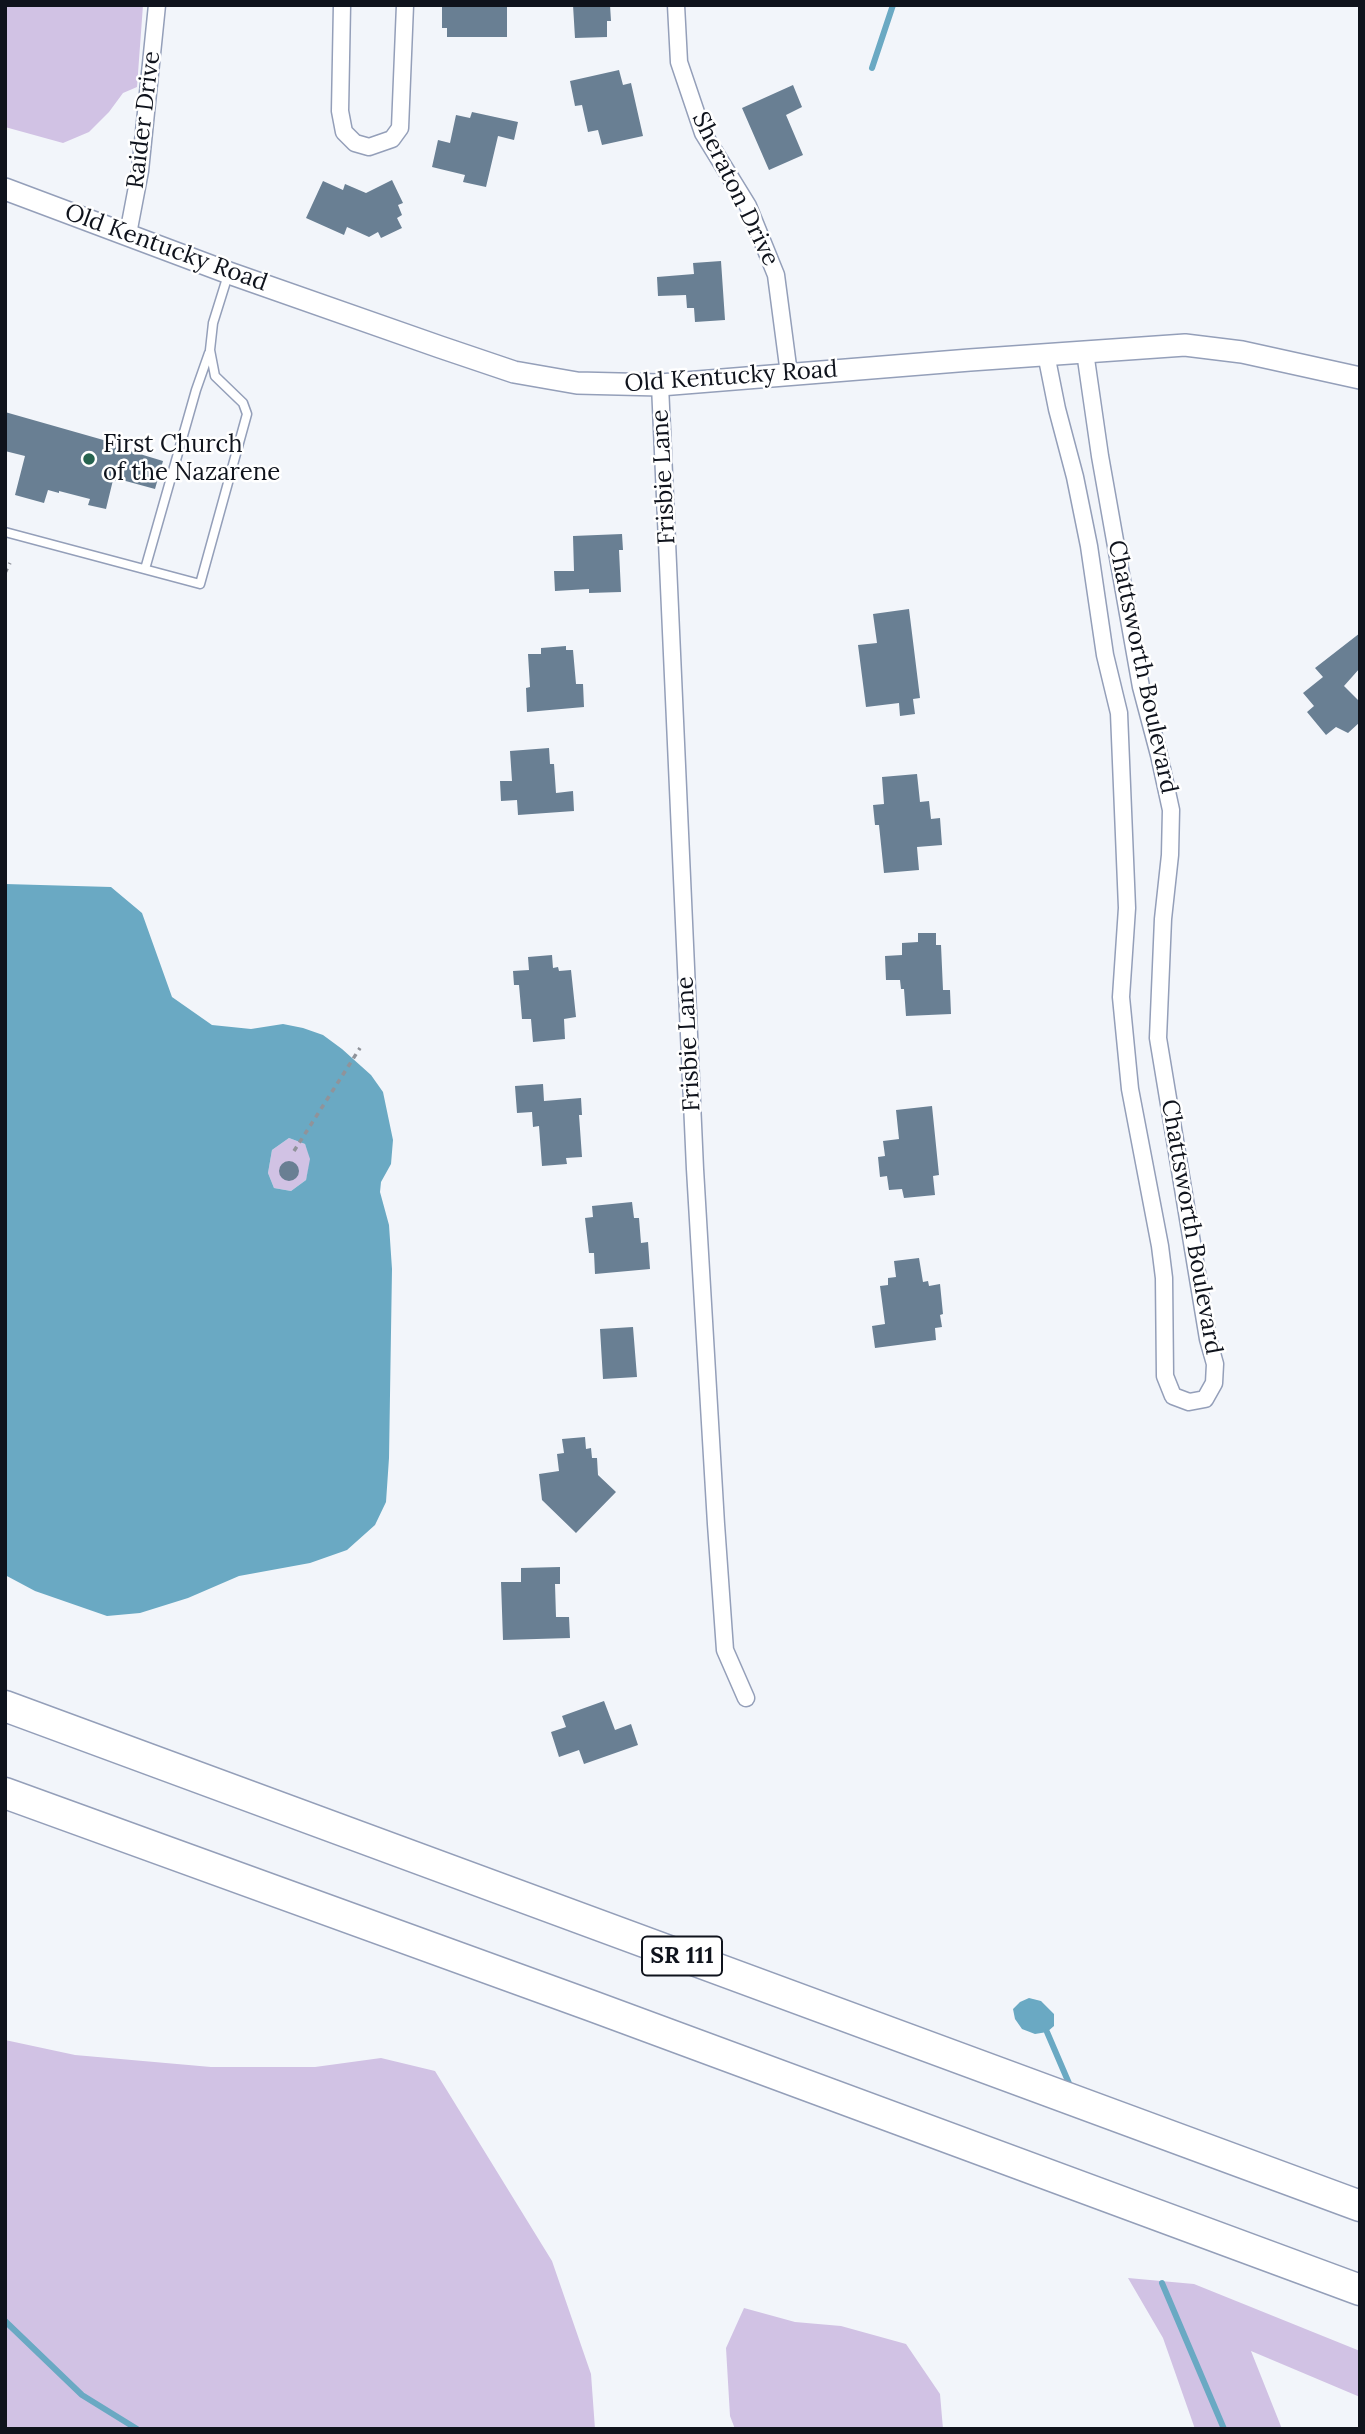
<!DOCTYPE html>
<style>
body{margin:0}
#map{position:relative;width:1365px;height:2434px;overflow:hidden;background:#f2f5fa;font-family:Lora,serif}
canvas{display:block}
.frame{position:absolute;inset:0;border:7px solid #0f131c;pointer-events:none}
</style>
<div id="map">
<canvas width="1365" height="2434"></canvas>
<div class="frame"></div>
</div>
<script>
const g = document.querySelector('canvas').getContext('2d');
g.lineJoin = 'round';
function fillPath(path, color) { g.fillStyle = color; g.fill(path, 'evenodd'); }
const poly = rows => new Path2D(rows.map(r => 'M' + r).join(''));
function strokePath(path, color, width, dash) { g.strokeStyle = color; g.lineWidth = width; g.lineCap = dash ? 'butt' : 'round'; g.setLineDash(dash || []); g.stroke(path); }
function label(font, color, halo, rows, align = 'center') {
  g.font = font + ' Lora,serif'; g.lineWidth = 5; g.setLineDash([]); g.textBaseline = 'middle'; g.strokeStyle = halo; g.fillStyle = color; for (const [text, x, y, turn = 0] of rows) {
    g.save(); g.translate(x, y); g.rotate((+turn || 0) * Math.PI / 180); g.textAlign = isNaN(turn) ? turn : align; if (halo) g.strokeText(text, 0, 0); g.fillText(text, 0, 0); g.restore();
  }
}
const green = poly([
 [5,5,143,5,137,87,123,93,109,112,89,132,63,143,5,127],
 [289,1138,305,1144,311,1159,306,1180,291,1191,274,1188,268,1173,272,1150],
 [5,2040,75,2055,211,2067,315,2067,381,2058,435,2071,552,2261,591,2374,595,2429,5,2429],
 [1128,2278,1194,2284,1360,2351,1360,2397,1251,2351,1282,2429,1195,2429,1163,2338],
 [744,2308,795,2322,841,2326,906,2344,940,2394,943,2429,735,2429,730,2416,726,2348]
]);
const water = poly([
 [5,884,111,887,142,913,172,997,212,1025,251,1029,283,1024,303,1028,323,1035,342,1049,371,1075,383,1092,393,1140,391,1164,381,1182,380,1192,389,1225,392,1269,389,1458,386,1502,375,1525,347,1550,310,1563,239,1576,188,1598,140,1613,107,1616,35,1591,5,1575],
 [289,1138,305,1144,310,1159,306,1180,291,1191,274,1188,268,1173,272,1150],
 [1029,1998,1041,2001,1054,2014,1054,2026,1047,2032,1035,2034,1022,2029,1015,2019,1013,2009,1020,2002]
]);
const stream = poly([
 [872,68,893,5],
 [1047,2032,1071,2088],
 [1162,2283,1224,2429],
 [5,2321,82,2395,137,2429]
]);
const building = poly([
 [442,5,507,5,507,37,447,37,447,28,442,28],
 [573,5,610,5,611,21,607,21,607,37,575,38],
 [619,70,623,85,631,83,643,136,602,145,598,130,588,132,582,105,575,106,570,81],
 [793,85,802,107,786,115,803,155,769,170,742,108],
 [472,112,518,122,514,140,498,136,486,187,463,182,465,175,432,167,438,140,450,143,456,115,470,118],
 [392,180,403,203,398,205,402,215,397,218,402,228,381,238,378,232,369,237,347,227,344,235,306,218,323,181,343,190,345,184,366,193],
 [721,261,725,320,695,322,694,308,687,308,686,295,658,296,657,277,694,274,693,263],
 [5,412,121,445,120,448,163,461,155,489,122,480,121,482,113,480,106,509,88,505,90,499,59,491,59,493,48,490,44,503,15,495,25,456,5,451],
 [622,534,623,550,619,550,621,592,589,593,589,589,555,591,554,571,574,571,573,536],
 [909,609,920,698,913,699,915,714,900,716,899,703,866,707,858,645,877,643,873,614],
 [1360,633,1360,668,1344,686,1360,702,1360,722,1348,733,1336,727,1326,735,1307,712,1314,706,1303,693,1323,677,1315,668],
 [566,646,566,650,573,650,576,684,583,684,584,707,527,712,526,688,530,687,528,654,541,654,541,648],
 [549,748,550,764,554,764,556,793,573,791,574,811,518,815,517,800,501,801,500,781,512,781,510,751],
 [917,774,920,802,929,801,931,819,940,818,942,845,917,847,919,870,884,873,879,825,875,825,873,805,884,804,882,777],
 [918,933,936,933,936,945,941,945,943,990,950,990,951,1014,906,1016,904,989,901,989,900,980,886,980,885,956,902,955,902,943,918,942],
 [552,955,553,968,558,967,559,971,571,970,576,1017,564,1019,565,1039,533,1042,531,1019,522,1019,519,985,514,985,513,971,529,970,528,957],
 [543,1084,544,1101,581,1098,582,1115,579,1115,582,1157,566,1158,567,1164,542,1166,539,1126,533,1127,532,1112,517,1113,515,1086],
 [932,1106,939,1175,933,1176,935,1195,904,1198,902,1189,889,1190,887,1176,880,1177,878,1157,885,1156,883,1141,899,1139,896,1110],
 '279 1171a10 10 0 1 1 20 0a10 10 0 1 1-20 0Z',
 [632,1202,634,1218,639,1218,641,1243,648,1242,650,1269,595,1274,594,1253,589,1253,585,1218,593,1217,592,1206],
 [919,1258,923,1282,928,1281,929,1286,940,1284,943,1314,940,1315,942,1327,935,1328,936,1340,875,1348,872,1326,885,1324,880,1286,888,1285,888,1278,896,1277,894,1261],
 [633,1327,637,1377,603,1379,600,1329],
 [585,1437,586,1449,591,1448,592,1458,597,1458,598,1475,616,1492,576,1533,542,1500,539,1474,559,1471,557,1454,564,1453,562,1439],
 [560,1567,560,1584,555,1584,556,1617,569,1617,570,1638,503,1640,501,1582,521,1582,521,1568],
 [604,1701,615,1730,631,1724,638,1745,584,1764,579,1750,559,1757,551,1732,566,1727,562,1716]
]);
const path = poly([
 [5,573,10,563],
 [294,1151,360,1048]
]);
const service = poly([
 [5,532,200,584,247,414,243,403,215,376,210,350,213,323,228,275],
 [145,569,196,390,209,353]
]);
const minor = poly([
 [342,5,340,111,344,132,355,143,369,147,392,139,400,128,405,5],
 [676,5,679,62,703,133,748,206,776,275,789,374],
 [128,234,140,171,157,5],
 [1046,354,1057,409,1075,477,1089,546,1105,655,1119,713,1127,908,1121,997,1130,1089,1160,1246,1164,1278,1165,1376,1173,1396,1189,1402,1205,1399,1214,1383,1215,1364,1208,1339,1158,1038,1163,919,1170,855,1171,810,1159,755,1141,687,1100,456,1085,352],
 [660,385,695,1169,716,1524,725,1650,746,1698]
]);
const tertiary = poly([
 [5,189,229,273,440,347,514,372,577,383,660,385,970,360,1185,345,1242,352,1360,378]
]);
const motorway = poly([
 [5,1706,1360,2206],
 [5,1793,592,2006,1360,2290]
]);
const markers = [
 [89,459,7,"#26634f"]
];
const shields = [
 [682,1956,80]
];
const shieldNames = [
 ["SR 111",682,1956]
];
const streetNames = [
 ["Raider Drive",144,120,-83],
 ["Sheraton Drive",735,189,64],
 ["Old Kentucky Road",166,248,20],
 ["Old Kentucky Road",731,377,-4],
 ["Frisbie Lane",664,477,-93],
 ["Chattsworth Boulevard",1142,667,78],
 ["Frisbie Lane",689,1044,-93],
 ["Chattsworth Boulevard",1191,1227,80]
];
const poiNames = [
 ["First Church",103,445],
 ["of the Nazarene",103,473]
];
fillPath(green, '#d1c2e4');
fillPath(water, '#6aa9c3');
strokePath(stream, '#6aa9c3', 6);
fillPath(building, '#697f93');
strokePath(service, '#949fb9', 11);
strokePath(minor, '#949fb9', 19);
strokePath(tertiary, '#949fb9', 24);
strokePath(motorway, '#949fb9', 33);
strokePath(path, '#90939a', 3.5, [5, 5]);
strokePath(service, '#fff', 8);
strokePath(minor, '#fff', 16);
strokePath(tertiary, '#fff', 21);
strokePath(motorway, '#fff', 30);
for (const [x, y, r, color] of markers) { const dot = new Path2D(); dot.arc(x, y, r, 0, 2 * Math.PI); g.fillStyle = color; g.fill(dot); strokePath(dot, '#fff', 2.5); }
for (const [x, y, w] of shields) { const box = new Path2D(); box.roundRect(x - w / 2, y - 19.5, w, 39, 5); g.fillStyle = '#fff'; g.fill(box); strokePath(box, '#0f131c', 2); }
label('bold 23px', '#0f131c', null, shieldNames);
label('24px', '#0f131c', '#fff', streetNames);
label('24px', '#0f131c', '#fff', poiNames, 'left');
</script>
